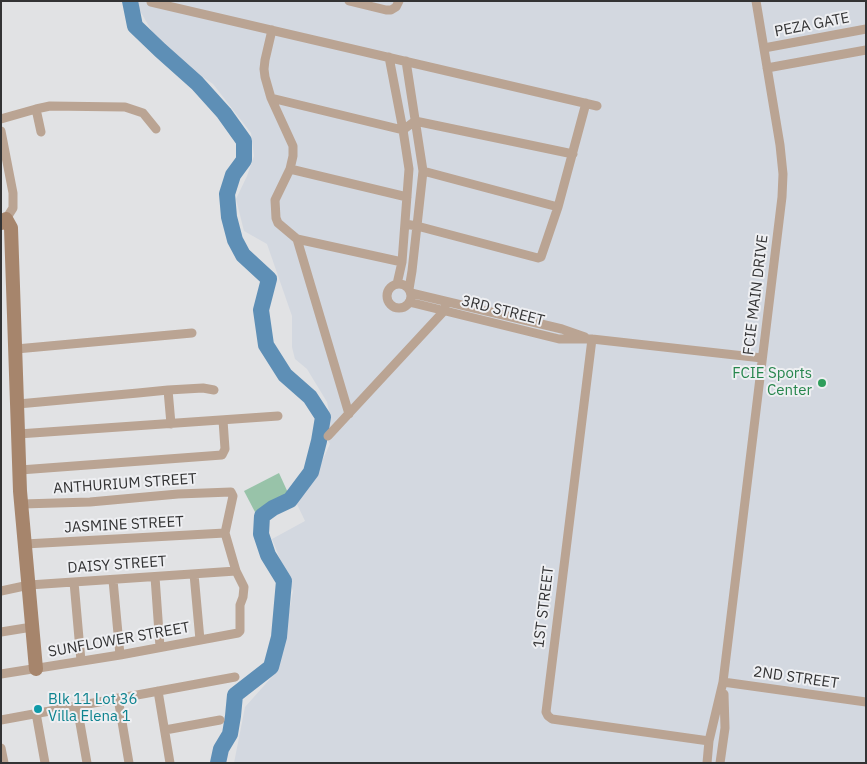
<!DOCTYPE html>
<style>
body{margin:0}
#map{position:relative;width:867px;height:764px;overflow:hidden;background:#e1e2e4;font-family:"IBM Plex Sans",sans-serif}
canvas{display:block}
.frame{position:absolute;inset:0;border:2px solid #333334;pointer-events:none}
</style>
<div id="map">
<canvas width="867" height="764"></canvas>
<div class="frame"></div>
</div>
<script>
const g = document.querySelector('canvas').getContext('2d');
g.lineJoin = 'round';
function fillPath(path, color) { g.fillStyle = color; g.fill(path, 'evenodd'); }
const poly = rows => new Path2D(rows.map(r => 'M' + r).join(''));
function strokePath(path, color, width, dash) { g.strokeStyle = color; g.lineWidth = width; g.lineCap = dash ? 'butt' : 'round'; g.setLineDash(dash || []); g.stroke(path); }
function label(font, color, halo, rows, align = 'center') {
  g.font = font + ' "IBM Plex Sans",sans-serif'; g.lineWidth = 4; g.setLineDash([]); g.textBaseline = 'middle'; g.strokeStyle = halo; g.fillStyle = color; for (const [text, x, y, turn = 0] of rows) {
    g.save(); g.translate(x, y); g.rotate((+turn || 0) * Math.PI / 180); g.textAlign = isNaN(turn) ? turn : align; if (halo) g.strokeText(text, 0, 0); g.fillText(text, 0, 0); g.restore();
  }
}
const built = poly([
 [137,1,866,1,866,763,234,763,245,707,278,670,293,591,272,539,305,521,295,500,316,474,330,444,325,436,329,424,330,415,327,402,307,369,295,359,292,347,292,316,267,244,244,231,236,199,247,176,254,156,251,133,213,84,183,64,154,35,139,9]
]);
const green = poly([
 [279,473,289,495,255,512,244,491]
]);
const river = poly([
 [130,1,135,26,160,50,197,83,224,113,244,141,244,160,233,175,227,194,229,217,235,240,243,255,269,279,261,310,266,345,285,375,310,397,323,417,319,441,311,472,290,500,273,508,262,516,261,534,268,555,284,581,279,637,271,667,235,695,233,716,230,734,221,749,218,763]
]);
const street = poly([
 [349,1,386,10,391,10,396,7,399,1],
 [151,2,597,106],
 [272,30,265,60,264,69,265,77,271,98,293,146,293,156,290,169,275,200,276,218,278,223,297,239,402,262],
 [764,48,866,29],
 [389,57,403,130,409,169,402,262,397,284],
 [406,61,423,171,412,271,409,289],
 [767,68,866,50],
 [271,98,403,130,415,121,573,154],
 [36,109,41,132],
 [1,119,36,109,50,106,125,107,143,113,156,129],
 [1,131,13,193,13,208,6,219],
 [290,169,407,197],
 [423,171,558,207],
 [405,224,417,226,538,258,541,257,558,207,586,103],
 [297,239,349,414],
 '387 296a12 12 0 1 1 24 0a12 12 0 1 1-24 0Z',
 [411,293,562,329,585,337],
 [409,302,559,339,592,339,762,358],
 [592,339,546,712,548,716,552,719,709,741],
 [16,349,192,333],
 [168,390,171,424],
 [18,404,138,393,168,390,203,388,214,390],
 [18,434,278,416],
 [328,436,444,311,445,307],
 [20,470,222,455,225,449,223,420],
 [25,544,225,533],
 [194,574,200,640],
 [155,577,160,647],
 [113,580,120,655],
 [74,582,81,661],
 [1,591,29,585,236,571],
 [1,632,32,627],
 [1,674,120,655,238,633,240,631,240,605,243,597,244,587,236,571,225,533,233,496,231,492,178,494,90,502,22,504],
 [723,682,866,702],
 [158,691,170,763],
 [118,698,129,763],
 [77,706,87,763],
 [36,713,45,763],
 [1,720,235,677],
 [165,730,220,720],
 [1,748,4,763],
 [707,763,709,741,723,682,782,197,783,174,780,145,756,1],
 [720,763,725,728,724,694]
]);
const secondary = poly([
 [1,223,6,219,11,228,20,491,36,669]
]);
const markers = [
 [822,383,5,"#2e9e5b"],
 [38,709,5,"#0f9aa8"]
];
const streetNames = [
 ["PEZA GATE",812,25,-11],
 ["FCIE MAIN DRIVE",756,295,-83],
 ["3RD STREET",503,311,14],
 ["ANTHURIUM STREET",125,484,-4],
 ["JASMINE STREET",124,525,-3],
 ["DAISY STREET",117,565,-4],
 ["1ST STREET",544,607,-83],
 ["SUNFLOWER STREET",119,640,-10],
 ["2ND STREET",796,678,8]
];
const leisureNames = [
 ["FCIE Sports",812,374],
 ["Center",812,391]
];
const cultureNames = [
 ["Blk 11 Lot 36",48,700],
 ["Villa Elena 1",48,717]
];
fillPath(built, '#d3d8e0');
fillPath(green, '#98c3a9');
strokePath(river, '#5e8fb6', 16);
strokePath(street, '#baa493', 9);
strokePath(secondary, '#a6856c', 14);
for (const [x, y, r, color] of markers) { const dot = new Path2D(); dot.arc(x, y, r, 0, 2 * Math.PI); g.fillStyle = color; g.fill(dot); strokePath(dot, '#eeeff2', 2); }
label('15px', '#333334', '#eeeff2', streetNames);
label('15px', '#27864d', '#eeeff2', leisureNames, 'right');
label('15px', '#0d838f', '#eeeff2', cultureNames, 'left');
</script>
